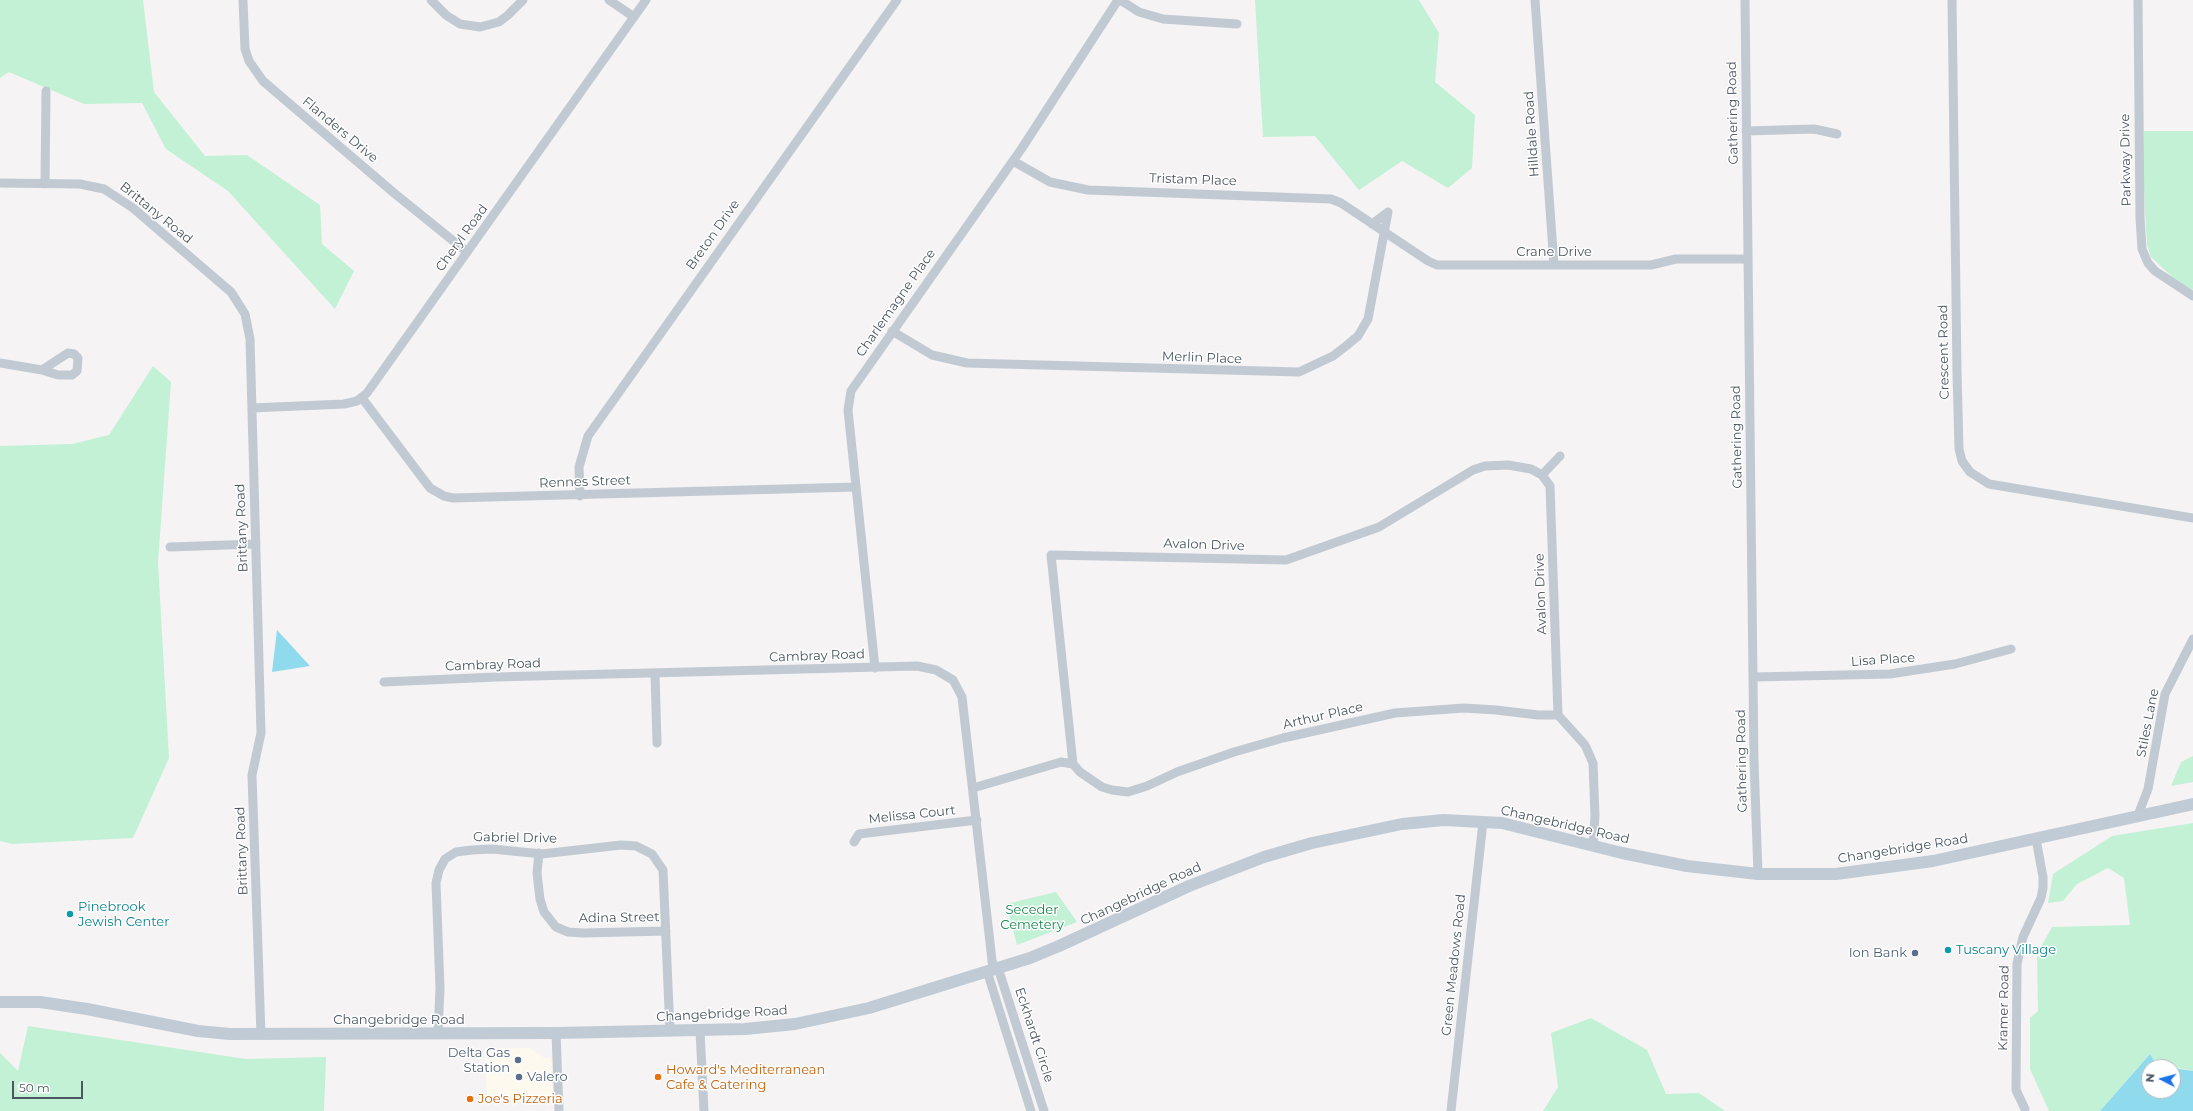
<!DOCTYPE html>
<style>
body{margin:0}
#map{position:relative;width:2193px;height:1111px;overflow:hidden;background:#f5f3f3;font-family:Montserrat,sans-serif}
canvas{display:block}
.north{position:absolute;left:2141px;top:1059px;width:40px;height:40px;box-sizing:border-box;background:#fff;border:1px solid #b7bbc0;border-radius:50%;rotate:276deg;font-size:11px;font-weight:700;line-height:16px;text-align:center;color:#4a5661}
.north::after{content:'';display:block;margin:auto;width:14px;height:18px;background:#1a73e8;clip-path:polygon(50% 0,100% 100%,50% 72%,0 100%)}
.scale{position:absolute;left:12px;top:1081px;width:71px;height:18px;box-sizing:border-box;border:2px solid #4a5661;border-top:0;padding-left:5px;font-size:12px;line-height:14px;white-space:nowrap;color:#4a5661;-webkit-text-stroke:3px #fff;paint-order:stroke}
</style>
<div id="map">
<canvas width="2193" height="1111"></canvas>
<div class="north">N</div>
<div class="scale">50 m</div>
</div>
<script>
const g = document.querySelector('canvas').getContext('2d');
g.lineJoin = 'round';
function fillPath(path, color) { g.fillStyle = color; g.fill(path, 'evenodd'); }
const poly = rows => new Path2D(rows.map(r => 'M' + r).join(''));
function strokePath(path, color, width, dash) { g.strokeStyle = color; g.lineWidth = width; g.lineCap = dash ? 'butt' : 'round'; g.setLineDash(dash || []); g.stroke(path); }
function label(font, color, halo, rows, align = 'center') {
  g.font = font + ' Montserrat,sans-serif'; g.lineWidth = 3; g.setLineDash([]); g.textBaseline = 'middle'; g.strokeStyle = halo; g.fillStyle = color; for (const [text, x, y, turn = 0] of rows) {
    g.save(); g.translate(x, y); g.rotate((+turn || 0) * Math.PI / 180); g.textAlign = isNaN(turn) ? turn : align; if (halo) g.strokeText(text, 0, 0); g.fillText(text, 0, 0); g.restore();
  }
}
const commercial = poly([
 [485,1048,530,1048,545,1058,551,1058,553,1098,526,1099,526,1095,487,1097]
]);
const green = poly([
 [0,0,143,0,154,92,205,156,247,155,320,205,322,244,354,271,335,309,228,191,166,149,142,103,84,104,9,72,0,78],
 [1255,0,1419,0,1439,33,1435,82,1475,115,1472,168,1448,188,1402,161,1359,190,1315,136,1263,137],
 [2144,131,2193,131,2193,290,2178,282,2151,257,2147,244,2145,213,2143,160],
 [153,366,171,382,158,562,169,758,133,838,12,844,0,841,0,446,72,444,109,435],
 [2193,756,2193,782,2171,786,2181,762],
 [2193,823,2193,1071,2173,1067,2158,1067,2150,1054,2100,1111,2049,1111,2030,1069,2030,1018,2038,1011,2037,954,2052,927,2130,925,2124,878,2108,868,2077,884,2063,901,2048,903,2053,874,2112,836],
 [1056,892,1077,922,1017,945,1006,904],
 [1591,1018,1647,1050,1666,1094,1699,1093,1725,1111,1543,1111,1558,1087,1551,1033],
 [28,1026,246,1059,326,1057,324,1111,0,1111,0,1053,18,1071]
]);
const water = poly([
 [277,630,310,666,272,672],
 [2150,1054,2158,1067,2149,1067,2149,1091,2173,1091,2173,1068,2193,1071,2193,1111,2100,1111]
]);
const minor = poly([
 [243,0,245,49,249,61,263,81,394,193,467,252],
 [431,0,446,15,460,24,480,27,499,22,508,15,523,0],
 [609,0,634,17],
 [1120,0,1139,12,1163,19,1237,24],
 [1535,0,1554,265],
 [1745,0,1754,761,1758,874],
 [1952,0,1957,372,1959,449,1962,461,1970,472,1989,484,2193,518],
 [2138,0,2140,218,2142,249,2148,263,2155,271,2193,296],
 [1746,131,1814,129,1837,134],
 [1013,161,1050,182,1088,190,1331,199,1341,203,1428,261,1437,265,1651,265,1676,259,1748,259],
 [0,183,80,184,104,189,133,208,231,292,245,314,250,339,261,733,252,775,261,1035],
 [45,184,46,91],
 [892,331,932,355,967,363,1299,372,1333,356,1346,346,1358,336,1368,319,1388,212,1372,224],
 [68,353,74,354,78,358,77,371,72,375,58,375,42,370,68,353],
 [0,363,42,370],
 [362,398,430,488,444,496,453,498,856,487],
 [252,408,344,404,357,401,367,393,646,0],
 [1542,475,1560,456],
 [580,496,579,467,588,436,897,0],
 [170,547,256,544],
 [875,668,848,410,851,391,1022,148,1118,0],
 [655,674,657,743],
 [1753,677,1890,674,1955,664,2011,649],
 [384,682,496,677,917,666,936,670,953,680,962,697,993,969],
 [1073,764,1051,555,1286,560,1379,527,1473,470,1485,466,1508,465,1531,469,1542,475,1550,486,1558,715],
 [973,788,1061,762,1073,764,1080,772,1102,787,1112,790,1128,792,1147,786,1177,772,1234,752,1283,738,1395,713,1464,708,1496,710,1538,715,1558,715,1585,745,1593,763,1595,816,1593,845],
 [2138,815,2148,789,2165,694,2193,639],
 [854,842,859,834,977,820],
 [539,853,537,873,540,899,544,912,556,927,568,932,583,933,666,931],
 [998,968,1044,1111],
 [987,971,1031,1111],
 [700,1031,704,1111],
 [556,1033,559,1111],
 [438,1034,440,988,436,883,439,870,445,859,456,852,472,850,492,849,542,854,621,845,636,846,652,854,663,870,670,1032],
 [2025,1109,2016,1090,2017,964,2023,937,2041,898,2043,888,2043,877,2036,839],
 [1451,1111,1483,822]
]);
const secondary = poly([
 [0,1002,40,1002,87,1009,198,1031,230,1034,556,1033,745,1029,795,1024,869,1008,1030,958,1059,946,1189,886,1264,857,1312,843,1402,824,1444,820,1502,823,1622,853,1687,866,1758,874,1836,874,1933,861,2193,804]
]);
const markers = [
 [70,914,4,"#0f9aa8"],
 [1948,950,4,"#0f9aa8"],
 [1915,953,4,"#5c6f8a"],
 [518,1060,4,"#5c6f8a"],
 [519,1077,4,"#5c6f8a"],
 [658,1077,4,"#e8710a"],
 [470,1099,4,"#e8710a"]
];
const streetNames = [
 ["Gathering Road",1733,113,-91],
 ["Flanders Drive",340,130,40],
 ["Hilldale Road",1532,134,-94],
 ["Parkway Drive",2126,160,-91],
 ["Tristam Place",1193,180,2],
 ["Brittany Road",156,213,39],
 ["Breton Drive",713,235,-55],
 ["Cheryl Road",462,238,-54],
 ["Crane Drive",1554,252],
 ["Charlemagne Place",896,303,-55],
 ["Crescent Road",1944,352,-91],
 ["Merlin Place",1202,358,2],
 ["Gathering Road",1737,437,-91],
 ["Rennes Street",585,482,-2],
 ["Brittany Road",242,528,-92],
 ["Avalon Drive",1204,545,2],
 ["Avalon Drive",1541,594,-92],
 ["Cambray Road",817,656,-2],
 ["Lisa Place",1883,660,-4],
 ["Cambray Road",493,665,-2],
 ["Arthur Place",1323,716,-13],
 ["Stiles Lane",2148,723,-79],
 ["Gathering Road",1742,761,-91],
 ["Melissa Court",912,815,-6],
 ["Changebridge Road",1565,825,13],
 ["Gabriel Drive",515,838,1],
 ["Changebridge Road",1903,849,-9],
 ["Brittany Road",242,851,-92],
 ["Changebridge Road",1141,894,-25],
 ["Adina Street",619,918,-1],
 ["Green Meadows Road",1454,965,-84],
 ["Kramer Road",2004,1008,-89],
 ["Changebridge Road",722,1014,-3],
 ["Changebridge Road",399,1020],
 ["Eckhardt Circle",1034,1035,72]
];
const cultureNames = [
 ["Pinebrook",78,907],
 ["Jewish Center",78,922],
 ["Tuscany Village",1956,950]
];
const parkNames = [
 ["Seceder",1032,910],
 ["Cemetery",1032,925]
];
const serviceNames = [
 ["Ion Bank",1907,953],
 ["Delta Gas",510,1053],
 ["Station",510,1068],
 ["Valero",527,1077,"left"]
];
const foodNames = [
 ["Howard's Mediterranean",666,1070],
 ["Cafe & Catering",666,1085],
 ["Joe's Pizzeria",478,1099]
];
fillPath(commercial, '#fdf9ef');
fillPath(green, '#c3f1d5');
fillPath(water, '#90daee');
strokePath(minor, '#c1cad2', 9);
strokePath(secondary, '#c1cbd6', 12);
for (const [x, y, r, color] of markers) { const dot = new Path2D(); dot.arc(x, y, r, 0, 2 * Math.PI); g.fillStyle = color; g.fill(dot); strokePath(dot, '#fff', 1.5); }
label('13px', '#4a5661', '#fff', streetNames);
label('13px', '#0d838f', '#fff', cultureNames, 'left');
label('13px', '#17864f', '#fff', parkNames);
label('13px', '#4e5e75', '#fff', serviceNames, 'right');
label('13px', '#c56008', '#fff', foodNames, 'left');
</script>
